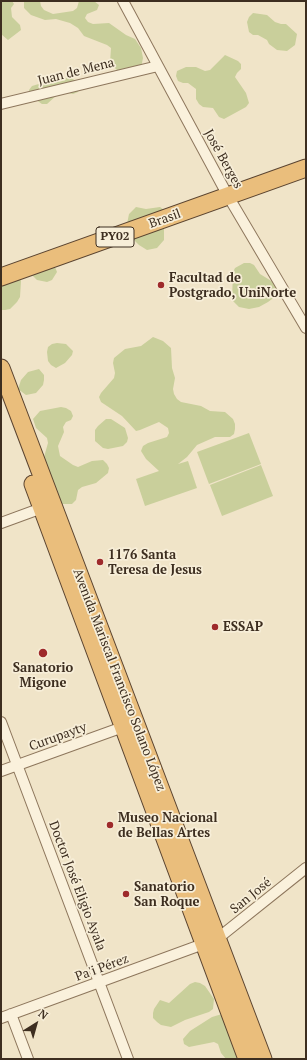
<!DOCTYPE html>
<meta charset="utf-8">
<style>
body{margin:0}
#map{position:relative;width:307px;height:1060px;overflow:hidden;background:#f0e4c8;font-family:"PT Serif",serif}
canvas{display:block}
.frame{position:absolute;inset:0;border:2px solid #3d2e20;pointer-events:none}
.north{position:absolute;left:16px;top:1004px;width:40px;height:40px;-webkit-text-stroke:3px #f7eed8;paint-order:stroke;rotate:37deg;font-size:11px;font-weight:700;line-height:16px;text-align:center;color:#3d2e20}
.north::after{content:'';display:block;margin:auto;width:14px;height:18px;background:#3d2e20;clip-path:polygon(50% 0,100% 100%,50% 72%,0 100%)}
</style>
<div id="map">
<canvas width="307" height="1060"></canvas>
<div class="frame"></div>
<div class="north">N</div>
</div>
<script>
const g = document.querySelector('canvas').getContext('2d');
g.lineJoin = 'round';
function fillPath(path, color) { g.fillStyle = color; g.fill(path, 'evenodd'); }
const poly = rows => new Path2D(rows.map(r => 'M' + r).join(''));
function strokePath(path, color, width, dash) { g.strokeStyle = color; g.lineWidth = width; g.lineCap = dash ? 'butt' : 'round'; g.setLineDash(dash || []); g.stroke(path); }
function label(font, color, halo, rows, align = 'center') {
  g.font = font + ' "PT Serif",serif'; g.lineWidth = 3.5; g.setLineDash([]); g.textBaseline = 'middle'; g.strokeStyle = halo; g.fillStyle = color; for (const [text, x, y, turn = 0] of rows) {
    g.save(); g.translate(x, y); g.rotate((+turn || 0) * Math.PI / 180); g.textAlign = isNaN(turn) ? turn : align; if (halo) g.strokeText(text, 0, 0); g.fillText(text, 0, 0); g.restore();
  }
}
const green = poly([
 [1,1,12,1,14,4,11,8,12,17,20,25,21,30,8,40,1,34],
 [24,1,40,1,41,6,44,10,53,14,73,11,77,8,79,1,94,1,99,5,97,10,87,14,85,18,88,22,93,24,109,23,126,35,135,39,141,48,143,58,141,68,127,73,117,70,110,63,111,48,107,45,84,36,78,28,70,23,56,19,45,20,31,15,24,8],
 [253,13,267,15,275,22,281,24,286,24,297,34,295,45,287,51,277,50,269,44,267,40,258,35,253,35,249,32,247,22,249,17],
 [225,55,238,61,241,64,241,69,237,73,235,77,246,93,249,103,246,107,224,119,219,117,213,108,203,107,199,104,196,99,196,89,188,83,183,83,178,81,176,76,177,71,186,67,196,67,205,71,210,70],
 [69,77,78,82,80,87,78,92,73,94,63,92,58,94,47,104,42,104,29,95,29,90,32,86,42,83,57,81,64,78],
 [136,207,146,209,160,207,164,210,164,240,157,248,147,250,139,245,132,238,127,224,129,214],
 [53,262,57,272,52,280,47,282,37,280,30,273],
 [244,263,250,263,254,265,260,274,273,282,278,291,276,296,268,302,259,307,249,309,239,307,232,300,233,272,235,268],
 [1,270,18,277,21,281,20,297,17,302,10,309,5,310,1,310],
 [153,337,163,341,171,348,172,368,175,378,173,389,174,394,177,399,181,402,201,406,210,411,225,412,233,419,235,424,235,429,234,434,230,437,215,437,197,445,187,457,178,464,188,461,197,488,145,506,136,479,159,471,146,459,141,451,143,446,148,443,167,437,169,433,168,428,159,422,140,430,136,431,122,416,101,402,99,397,101,393,114,378,115,373,113,363,114,358,125,349,141,346],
 [57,343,66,344,73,351,72,355,65,363,56,368,51,365,48,361,47,352,48,347,52,344],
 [39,369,44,375,44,380,43,385,36,393,26,395,18,389,21,380,28,372],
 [61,407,66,408,71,411,73,416,71,420,66,422,63,427,64,432,58,446,60,456,73,465,78,467,92,461,103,460,107,464,109,468,108,473,96,483,82,487,78,490,76,500,72,504,62,504,44,457,48,443,47,438,36,428,33,419,40,411],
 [106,419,111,419,125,428,128,438,127,442,123,446,108,449,103,448,95,441,95,430,98,426],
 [249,433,261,464,209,484,197,452],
 [261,465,273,496,222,516,210,485],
 [195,982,200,983,205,986,214,999,213,1009,209,1012,185,1020,171,1027,161,1025,157,1022,153,1018,153,1013,154,1009,160,1000,169,1003,190,984],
 [222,1014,244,1059,226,1059,221,1053,218,1044,214,1042,189,1047,184,1044,183,1039,190,1031,212,1017]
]);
const minor = poly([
 [123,1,228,196,306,328],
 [1,104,158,66],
 [1,523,42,508],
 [1,722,128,1059],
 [1,771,123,727],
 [11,1014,28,1059],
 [1,1018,217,939,306,868]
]);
const trunk = poly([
 [1,277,306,168],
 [1,368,263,1059],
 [33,484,247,1059]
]);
const markers = [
 [161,285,4,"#9e2a2b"],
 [100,562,4,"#9e2a2b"],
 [215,627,4,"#9e2a2b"],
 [43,653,5,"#9e2a2b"],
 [110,825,4,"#9e2a2b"],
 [126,894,4,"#9e2a2b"]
];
const shields = [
 [115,237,38]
];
const shieldNames = [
 ["PY02",115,237]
];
const streetNames = [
 ["Juan de Mena",76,72,-14],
 ["José Berges",223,159,61],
 ["Brasil",165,219,-20],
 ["Avenida Mariscal Francisco Solano López",119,680,69],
 ["Curupayty",58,737,-20],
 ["Doctor José Eligio Ayala",77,886,69],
 ["San José",251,896,-39],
 ["Pa'i Pérez",102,968,-20]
];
const poiNames = [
 ["Facultad de",169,278],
 ["Postgrado, UniNorte",169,293],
 ["1176 Santa",108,555],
 ["Teresa de Jesus",108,570],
 ["ESSAP",223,627],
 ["Sanatorio",43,668,"center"],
 ["Migone",43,683,"center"],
 ["Museo Nacional",118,818],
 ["de Bellas Artes",118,833],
 ["Sanatorio",134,887],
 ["San Roque",134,902]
];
fillPath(green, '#c9cf9b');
strokePath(minor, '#8d765c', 12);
strokePath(trunk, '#5b4430', 19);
strokePath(minor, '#faf1dc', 10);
strokePath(trunk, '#eabe7c', 17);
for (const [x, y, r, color] of markers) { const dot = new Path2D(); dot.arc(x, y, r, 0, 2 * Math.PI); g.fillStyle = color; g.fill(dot); strokePath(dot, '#f7eed8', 1.5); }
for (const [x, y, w] of shields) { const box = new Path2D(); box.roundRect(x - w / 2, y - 10, w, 20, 3); g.fillStyle = '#f7eed8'; g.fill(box); strokePath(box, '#3d2e20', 1); }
label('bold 12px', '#3d2e20', null, shieldNames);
label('13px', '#3d2e20', '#f7eed8', streetNames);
label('bold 13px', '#3d2e20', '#f7eed8', poiNames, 'left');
</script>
